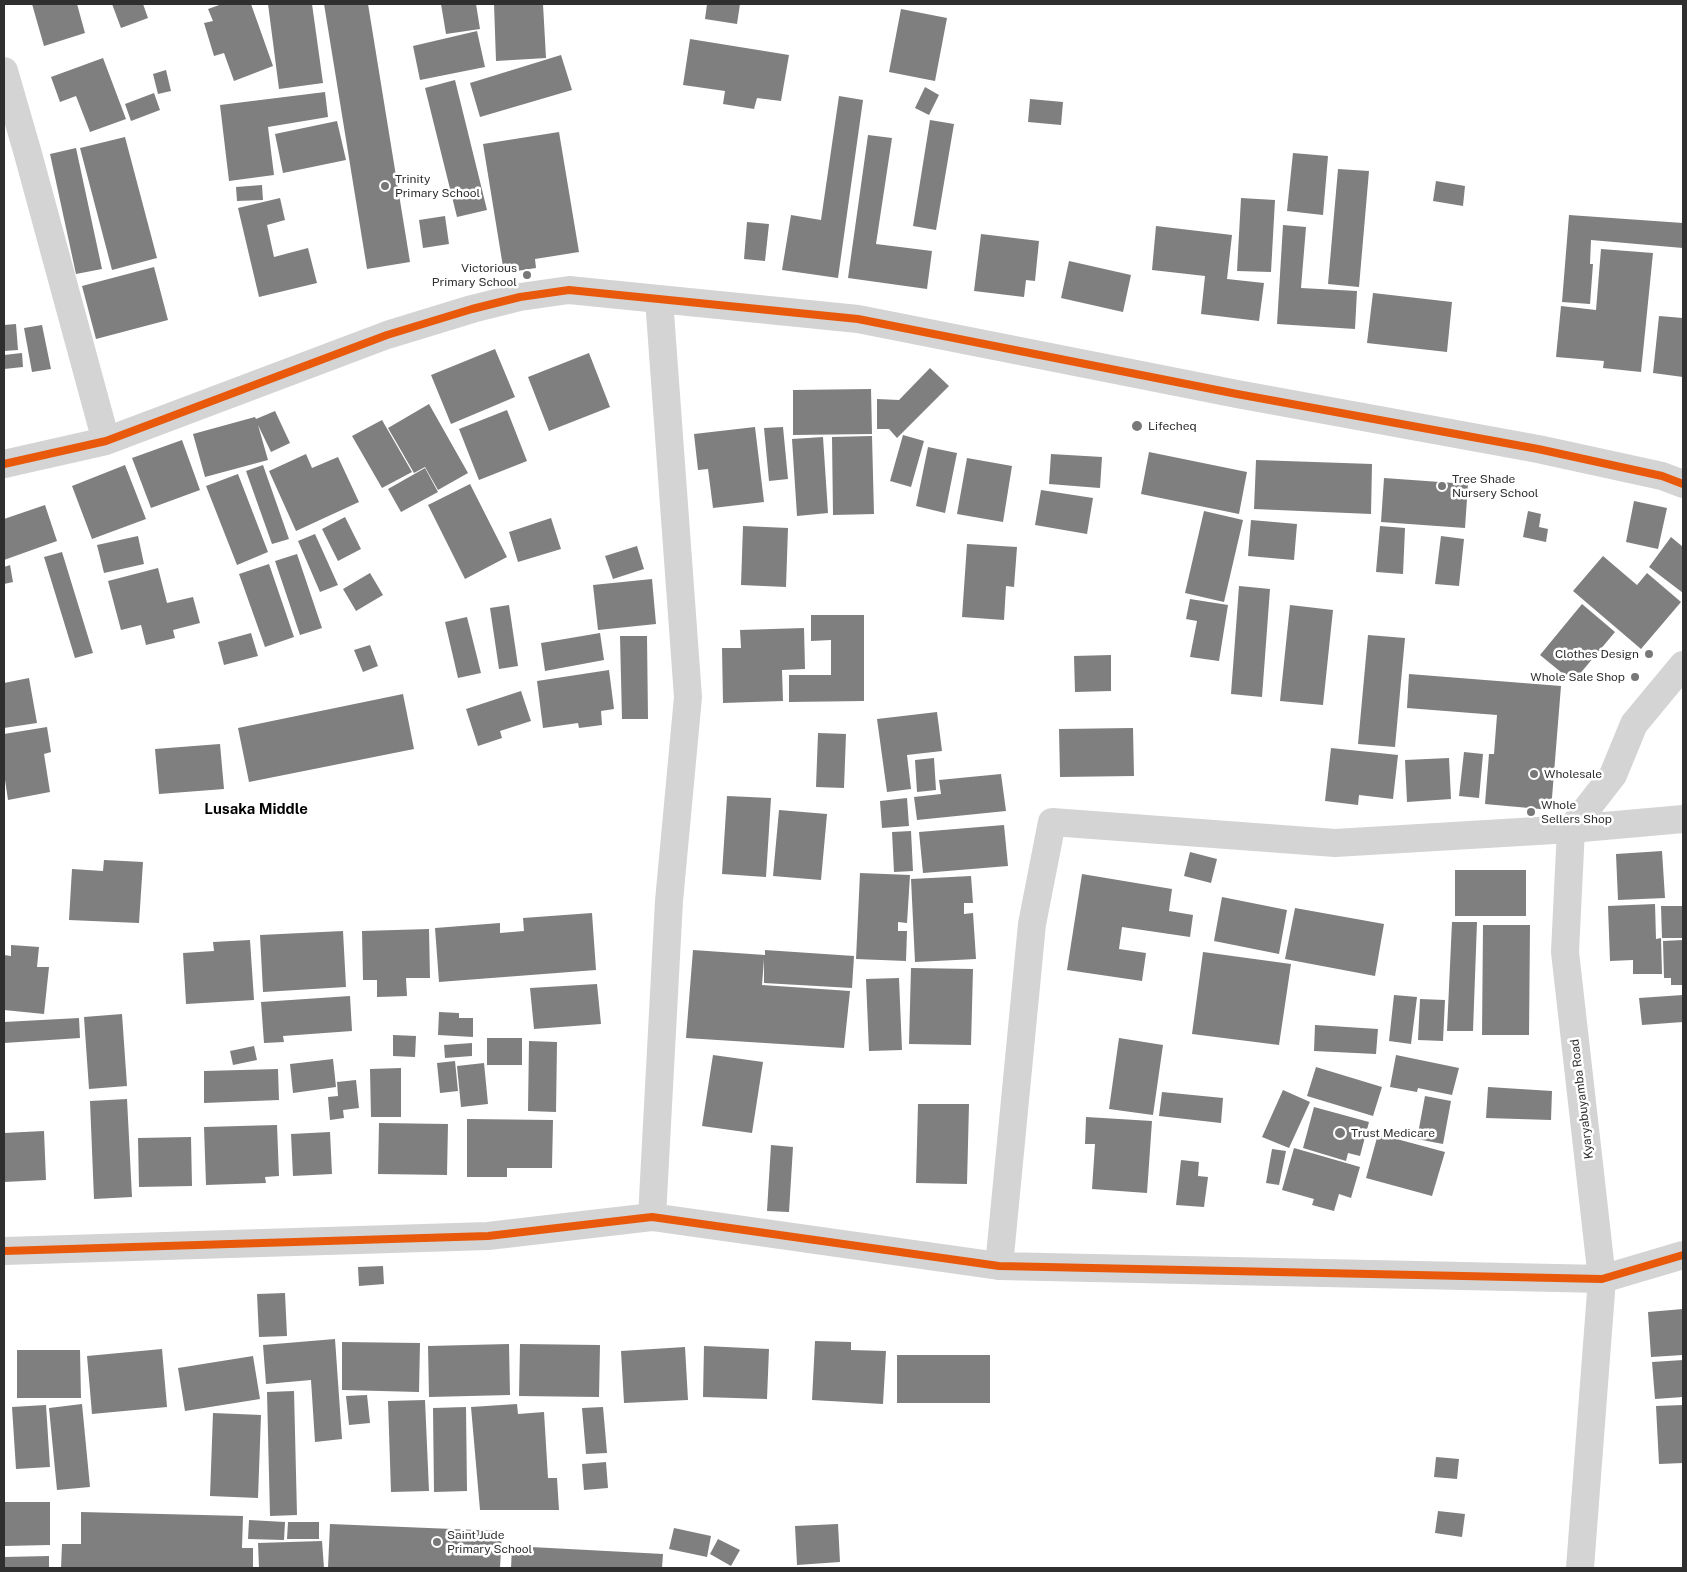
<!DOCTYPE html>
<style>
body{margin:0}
#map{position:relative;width:1687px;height:1572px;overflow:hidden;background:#fff;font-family:"Public Sans",sans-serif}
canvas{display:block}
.frame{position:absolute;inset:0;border:5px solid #2f2f2f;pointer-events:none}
</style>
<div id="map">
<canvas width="1687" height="1572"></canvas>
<div class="frame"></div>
</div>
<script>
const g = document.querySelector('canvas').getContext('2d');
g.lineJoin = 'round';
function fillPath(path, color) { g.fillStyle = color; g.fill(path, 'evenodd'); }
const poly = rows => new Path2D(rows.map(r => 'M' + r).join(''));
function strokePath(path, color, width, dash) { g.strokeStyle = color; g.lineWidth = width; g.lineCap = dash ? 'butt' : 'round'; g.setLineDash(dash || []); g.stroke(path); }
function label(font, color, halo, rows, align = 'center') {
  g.font = font + ' "Public Sans",sans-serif'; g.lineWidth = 5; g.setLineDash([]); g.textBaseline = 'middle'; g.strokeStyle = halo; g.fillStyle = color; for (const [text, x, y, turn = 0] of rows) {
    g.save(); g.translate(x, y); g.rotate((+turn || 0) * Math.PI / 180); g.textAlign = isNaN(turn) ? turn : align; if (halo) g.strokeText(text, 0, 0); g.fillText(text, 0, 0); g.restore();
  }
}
const building = poly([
 [32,4,77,4,85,33,44,46],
 [112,4,143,4,148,18,121,28],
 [222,4,251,4,273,66,234,81,224,53,214,56,204,23,213,21,208,9],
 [268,4,312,4,323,83,279,89],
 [324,4,368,4,410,262,367,269],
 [441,4,476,4,480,29,446,34],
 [494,4,543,4,546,58,496,61],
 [707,4,740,4,737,24,705,19],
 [901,9,947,18,935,81,889,72],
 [477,31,485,67,420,80,413,46],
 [690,39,789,55,781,101,757,98,754,109,723,104,725,91,683,85],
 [561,55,572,90,480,117,470,83],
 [103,58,126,119,90,132,76,96,60,102,51,77],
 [166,70,171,91,158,94,153,74],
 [455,80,487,210,457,217,425,88],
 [925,87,939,95,929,115,915,108],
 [325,92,328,117,268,127,274,175,229,181,220,105],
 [154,93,160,110,131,121,125,104],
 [839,96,863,100,838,278,782,270,791,215,821,220],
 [1030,99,1063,102,1061,125,1028,122],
 [930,120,954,124,936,230,913,226],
 [337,121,346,160,283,173,275,134],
 [559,132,579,252,535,259,536,268,504,273,483,144],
 [868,135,892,138,876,244,932,251,927,289,848,278],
 [125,137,157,258,112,270,80,148],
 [76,148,102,269,76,274,50,154],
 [1293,153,1328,156,1323,215,1287,211],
 [1338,169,1369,171,1359,287,1328,284],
 [1436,181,1465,186,1463,206,1433,201],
 [262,185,263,200,237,201,236,187],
 [280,198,285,220,267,225,274,257,308,248,317,283,259,297,238,208],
 [1241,198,1275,200,1271,272,1237,271],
 [1569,215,1683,223,1683,248,1591,240,1590,264,1593,264,1590,304,1562,302],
 [445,216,449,244,423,248,419,220],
 [747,222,769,224,765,261,744,259],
 [1283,225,1306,227,1301,288,1357,291,1355,329,1277,324],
 [1156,226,1232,235,1227,279,1264,283,1259,321,1201,314,1205,276,1152,270],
 [981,234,1039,241,1035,281,1026,280,1024,297,974,291],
 [1601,249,1653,253,1641,372,1603,368,1604,361,1556,357,1561,306,1596,310],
 [1069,261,1131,275,1123,312,1061,298],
 [154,267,168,320,96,339,82,286],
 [1373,293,1452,302,1447,352,1367,343],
 [1659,316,1683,318,1683,377,1653,373],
 [16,324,18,350,4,351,4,325],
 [42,325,51,369,32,372,24,328],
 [495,349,515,397,451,424,431,375],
 [22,353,23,367,4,369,4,355],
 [589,353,610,407,549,431,528,377],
 [930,368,949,386,897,438,889,429,877,429,877,399,899,400],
 [871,389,872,434,793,435,793,390],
 [429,404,468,473,438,490,425,467,414,473,388,428],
 [507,410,527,461,479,480,459,429],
 [275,411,290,443,271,452,258,425,268,460,205,477,193,434,255,417,256,419],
 [382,420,412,472,382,488,352,436],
 [755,427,764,502,713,508,708,469,698,470,694,434],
 [783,427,788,479,769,481,764,428],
 [903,435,924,441,911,487,890,481],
 [872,436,874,514,833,515,832,437],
 [823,437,828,513,797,516,792,439],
 [182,440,200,490,151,508,132,458],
 [928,447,957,453,945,513,916,506],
 [1149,452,1247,472,1239,514,1141,494],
 [306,454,312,468,338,457,359,502,296,531,269,471],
 [1051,454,1102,457,1100,488,1049,484],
 [967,458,1012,466,1003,522,957,514],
 [1256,460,1372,464,1371,514,1254,509],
 [125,465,146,519,92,539,72,486],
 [263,465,289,539,272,544,246,471],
 [425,468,438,492,401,512,388,489],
 [238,474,268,552,237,565,206,486],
 [1384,478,1468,484,1465,528,1381,522],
 [470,484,507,557,465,579,428,505],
 [1041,490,1093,498,1087,534,1035,525],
 [1634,501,1667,508,1658,549,1626,542],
 [45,505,57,541,4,560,4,519],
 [1204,511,1243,520,1224,602,1185,593],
 [1528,511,1541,514,1539,527,1548,529,1546,542,1523,537],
 [345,517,361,549,338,561,322,529],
 [551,518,561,549,518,562,509,532],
 [1251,520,1297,524,1294,560,1248,556],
 [743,526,788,528,786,587,741,585],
 [1380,526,1405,528,1403,574,1376,572],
 [315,534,338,585,320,592,298,541],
 [138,536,144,564,104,573,97,545],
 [1441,536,1464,539,1459,586,1435,584],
 [1671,537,1683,547,1683,593,1649,567],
 [967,544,1017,547,1014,587,1006,586,1004,620,962,617],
 [637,546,644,569,613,579,605,556],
 [62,552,93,653,75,658,44,557],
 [297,554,322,628,300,635,275,561],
 [1603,556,1637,585,1647,573,1681,602,1641,649,1573,591],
 [269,564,294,637,265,647,239,574],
 [10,565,13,582,4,584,4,567],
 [158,568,167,603,193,597,200,623,173,630,175,638,146,645,141,625,121,630,108,581],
 [370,573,383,595,356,611,343,589],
 [652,579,656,624,598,630,593,585],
 [1239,586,1270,589,1262,697,1231,694],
 [1190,599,1228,605,1219,661,1190,657,1197,621,1186,619],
 [1582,604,1615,632,1573,682,1540,655],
 [509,605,518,666,499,669,490,608],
 [1290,605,1333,610,1323,705,1280,701],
 [811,615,864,615,864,701,789,702,789,675,831,675,831,640,811,641],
 [467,617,481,673,458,678,445,622],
 [804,628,805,669,782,670,783,701,723,703,722,648,741,648,740,630],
 [251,633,258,656,224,665,218,642],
 [600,633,604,660,545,671,541,643],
 [1368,635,1405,638,1395,747,1358,744],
 [620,636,647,636,648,719,622,719],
 [370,645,378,666,363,672,354,650],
 [1111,655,1111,691,1075,692,1074,656],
 [609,670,614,709,601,711,602,725,579,728,578,723,543,728,537,681],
 [1409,674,1561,686,1551,810,1485,804,1489,754,1494,754,1497,715,1407,708],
 [29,678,37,723,4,728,4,683],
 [521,691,531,721,500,731,502,738,478,746,466,709],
 [403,694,414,749,249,782,238,728],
 [937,712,942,751,907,755,911,789,887,792,877,719],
 [47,727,51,752,44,754,50,792,8,800,4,773,4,734],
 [1133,728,1134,776,1060,777,1059,729],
 [818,733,846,734,844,788,816,787],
 [220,744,224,789,159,794,155,749],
 [1331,748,1398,755,1393,799,1359,795,1358,805,1325,801],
 [1464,752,1483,754,1479,798,1459,796],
 [934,758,936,790,917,792,915,760],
 [1449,758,1451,799,1407,802,1405,760],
 [1001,774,1006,811,917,820,914,797,941,794,939,780],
 [727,796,771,798,766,877,722,874],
 [907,798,909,826,882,828,880,801],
 [779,810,827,814,821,880,773,876],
 [1004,825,1008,866,923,873,919,832],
 [911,831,913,871,894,872,892,832],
 [1662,851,1665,898,1618,900,1616,854],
 [1190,852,1217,859,1211,883,1184,876],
 [104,860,143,862,139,923,69,920,72,869,103,871],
 [1455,870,1526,870,1526,916,1455,916],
 [860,873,910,875,907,923,898,922,898,931,907,931,906,961,856,959],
 [1082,874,1172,889,1169,911,1193,915,1190,937,1122,927,1119,949,1146,953,1142,981,1067,970],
 [971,876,973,903,964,903,964,914,973,913,976,959,915,962,911,879],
 [1222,897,1287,910,1279,954,1214,941],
 [1655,904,1656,939,1661,938,1662,974,1633,974,1633,960,1610,961,1608,906],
 [1661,906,1683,906,1683,938,1662,938],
 [1295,908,1384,924,1375,976,1285,959],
 [592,913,596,970,439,982,435,928,500,923,500,933,524,931,523,918],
 [1452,922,1477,922,1473,1031,1447,1031],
 [1483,925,1530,925,1529,1035,1482,1035],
 [429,929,430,978,406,978,407,996,377,997,377,980,363,980,362,931],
 [343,931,346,987,263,992,260,935],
 [250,940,254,1000,186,1004,183,953,214,951,213,942],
 [1683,940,1683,985,1671,985,1671,978,1664,978,1663,941],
 [11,945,39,947,37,967,49,967,44,1014,4,1010,4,955,11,956],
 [693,950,765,955,765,950,854,956,852,988,764,983,764,959,762,985,850,991,844,1048,686,1038],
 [1203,952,1291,964,1279,1045,1192,1034],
 [911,968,973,969,971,1045,909,1044],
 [899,978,902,1050,869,1051,866,979],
 [597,984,601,1024,534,1029,530,988],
 [1394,995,1417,997,1411,1044,1389,1041],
 [1683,995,1683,1022,1642,1025,1639,998],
 [350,996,352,1031,283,1036,284,1042,264,1043,261,1002],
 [1420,999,1445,1000,1443,1041,1418,1040],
 [439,1012,459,1013,459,1018,473,1018,473,1037,438,1035],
 [122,1014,127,1086,89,1089,84,1017],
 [79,1018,80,1038,4,1043,4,1022],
 [1315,1025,1378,1029,1376,1054,1314,1051],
 [393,1035,416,1036,415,1057,393,1056],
 [487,1038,522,1038,522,1065,487,1065],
 [1119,1038,1163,1045,1153,1115,1109,1109],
 [529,1041,557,1042,556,1112,528,1111],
 [472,1043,472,1056,445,1058,444,1045],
 [254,1046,257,1060,233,1065,230,1051],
 [713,1055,763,1062,752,1133,702,1126],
 [1396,1055,1459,1068,1452,1095,1418,1088,1417,1092,1390,1087],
 [333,1059,336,1087,293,1093,290,1064],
 [455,1061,458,1091,440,1093,437,1063],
 [484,1063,488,1104,461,1107,457,1066],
 [1316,1067,1382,1087,1373,1116,1307,1096],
 [401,1068,401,1117,371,1117,370,1069],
 [278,1069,279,1100,204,1103,204,1071],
 [356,1080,359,1108,343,1110,344,1118,330,1120,328,1097,338,1096,337,1082],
 [1488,1087,1552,1091,1551,1120,1486,1118],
 [1283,1090,1310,1102,1289,1148,1262,1137],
 [1162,1092,1223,1098,1221,1123,1159,1116],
 [1425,1096,1451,1101,1443,1144,1417,1139],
 [127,1099,132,1197,94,1199,90,1101],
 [918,1104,969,1104,967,1184,916,1183],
 [1314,1107,1369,1122,1360,1156,1348,1153,1346,1161,1303,1148],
 [1086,1117,1152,1121,1147,1193,1092,1189,1095,1144,1085,1144],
 [467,1119,553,1120,552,1168,507,1168,507,1177,467,1177],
 [379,1123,448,1124,447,1175,378,1174],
 [277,1125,279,1176,265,1177,266,1183,206,1185,204,1127],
 [44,1131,46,1180,4,1182,4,1133],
 [330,1132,332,1174,293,1176,291,1134],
 [1378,1134,1445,1152,1432,1196,1366,1178],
 [191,1137,192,1186,139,1187,138,1138],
 [771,1145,793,1147,789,1212,767,1211],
 [1294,1148,1360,1167,1351,1198,1339,1194,1334,1211,1312,1205,1314,1199,1282,1190],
 [1272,1149,1286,1151,1279,1185,1266,1183],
 [1181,1160,1199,1162,1198,1176,1208,1177,1204,1207,1176,1205],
 [383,1266,384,1284,359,1286,358,1267],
 [285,1293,287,1336,259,1337,257,1294],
 [1683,1309,1683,1355,1651,1357,1648,1312],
 [335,1339,342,1439,315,1442,311,1380,266,1384,263,1345],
 [815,1341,851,1342,851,1350,886,1351,883,1404,812,1400],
 [342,1342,420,1343,419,1392,342,1390],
 [509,1344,510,1395,429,1397,428,1346],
 [520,1344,600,1345,599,1397,519,1396],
 [704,1346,769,1349,767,1399,703,1397],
 [685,1347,688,1400,624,1403,621,1351],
 [162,1349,167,1407,92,1414,87,1356],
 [17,1350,80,1350,81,1398,17,1398],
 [897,1355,990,1355,990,1403,897,1403],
 [253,1356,260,1399,185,1411,178,1368],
 [1683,1360,1683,1397,1655,1399,1652,1362],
 [294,1391,297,1515,270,1516,267,1392],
 [367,1395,370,1423,349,1425,346,1396],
 [425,1400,429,1491,391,1492,388,1401],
 [82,1404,90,1487,57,1490,49,1408],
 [517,1404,518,1414,544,1412,548,1478,557,1478,559,1510,480,1510,471,1407],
 [46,1405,50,1467,16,1469,12,1407],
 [1683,1405,1683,1463,1659,1464,1656,1406],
 [466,1407,467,1491,434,1492,433,1408],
 [603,1407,607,1453,586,1454,582,1408],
 [213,1413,261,1415,258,1498,210,1496],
 [1436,1457,1459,1459,1457,1479,1434,1477],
 [606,1462,608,1488,584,1490,582,1464],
 [4,1502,50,1502,50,1545,4,1546],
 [1438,1511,1465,1514,1462,1537,1435,1533],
 [81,1512,243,1516,242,1548,253,1548,253,1568,61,1568,62,1544,81,1544],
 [249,1520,285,1522,284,1540,248,1539],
 [288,1522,319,1522,319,1539,287,1539],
 [330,1524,502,1531,500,1568,328,1568],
 [838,1524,840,1562,797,1565,795,1526],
 [674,1528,711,1536,707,1557,669,1549],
 [718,1539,740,1550,731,1566,710,1554],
 [322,1541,324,1568,259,1568,258,1543],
 [512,1546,663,1554,662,1568,511,1568],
 [49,1556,49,1568,4,1568,4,1557]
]);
const minor = poly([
 [4,71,28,154,106,441],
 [4,464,106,441,387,335,472,309,520,297,569,290,858,319,1237,394,1538,449,1662,476,1683,484],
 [652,1217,669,901,688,697,659,299],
 [4,1251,488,1236,652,1217,999,1266,1602,1279,1683,1255],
 [999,1266,1032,924,1052,822,1335,843,1571,829,1683,819],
 [1580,1568,1602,1279,1565,952,1571,829,1613,775,1634,724,1683,665]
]);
const cycleway = poly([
 [4,464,106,441,387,335,472,309,520,297,569,290,858,319,1237,394,1538,449,1662,476,1683,484],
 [4,1251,488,1236,652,1217,999,1266,1602,1279,1683,1255]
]);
const markers = [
 [385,186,5,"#787878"],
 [527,275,5,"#787878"],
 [1137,426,6,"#787878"],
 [1442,486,5,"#787878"],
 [1649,654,5,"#787878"],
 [1635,677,5,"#787878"],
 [1534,774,5,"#787878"],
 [1531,812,5,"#787878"],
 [1340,1133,6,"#787878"],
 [437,1542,5,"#787878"]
];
const poiNames = [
 ["Trinity",395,179],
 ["Primary School",395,193],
 ["Victorious",517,268,"right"],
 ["Primary School",517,282,"right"],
 ["Lifecheq",1148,426],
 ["Tree Shade",1452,479],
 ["Nursery School",1452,493],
 ["Clothes Design",1639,654,"right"],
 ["Whole Sale Shop",1625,677,"right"],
 ["Wholesale",1544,774],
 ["Whole",1541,805],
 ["Sellers Shop",1541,819],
 ["Trust Medicare",1351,1133],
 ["Saint Jude",447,1535],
 ["Primary School",447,1549]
];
const streetNames = [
 ["Kyaryabuyamba Road",1582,1099,-97]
];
const quarterNames = [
 ["Lusaka Middle",256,809]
];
fillPath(building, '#7f7f7f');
strokePath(minor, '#d4d4d4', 28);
strokePath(cycleway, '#e8590c', 8);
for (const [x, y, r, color] of markers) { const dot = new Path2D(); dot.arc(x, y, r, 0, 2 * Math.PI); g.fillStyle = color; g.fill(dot); strokePath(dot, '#fff', 2); }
label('12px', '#2f2f2f', '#fff', poiNames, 'left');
label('12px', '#2f2f2f', '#fff', streetNames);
label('bold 15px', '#000', '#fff', quarterNames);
</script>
